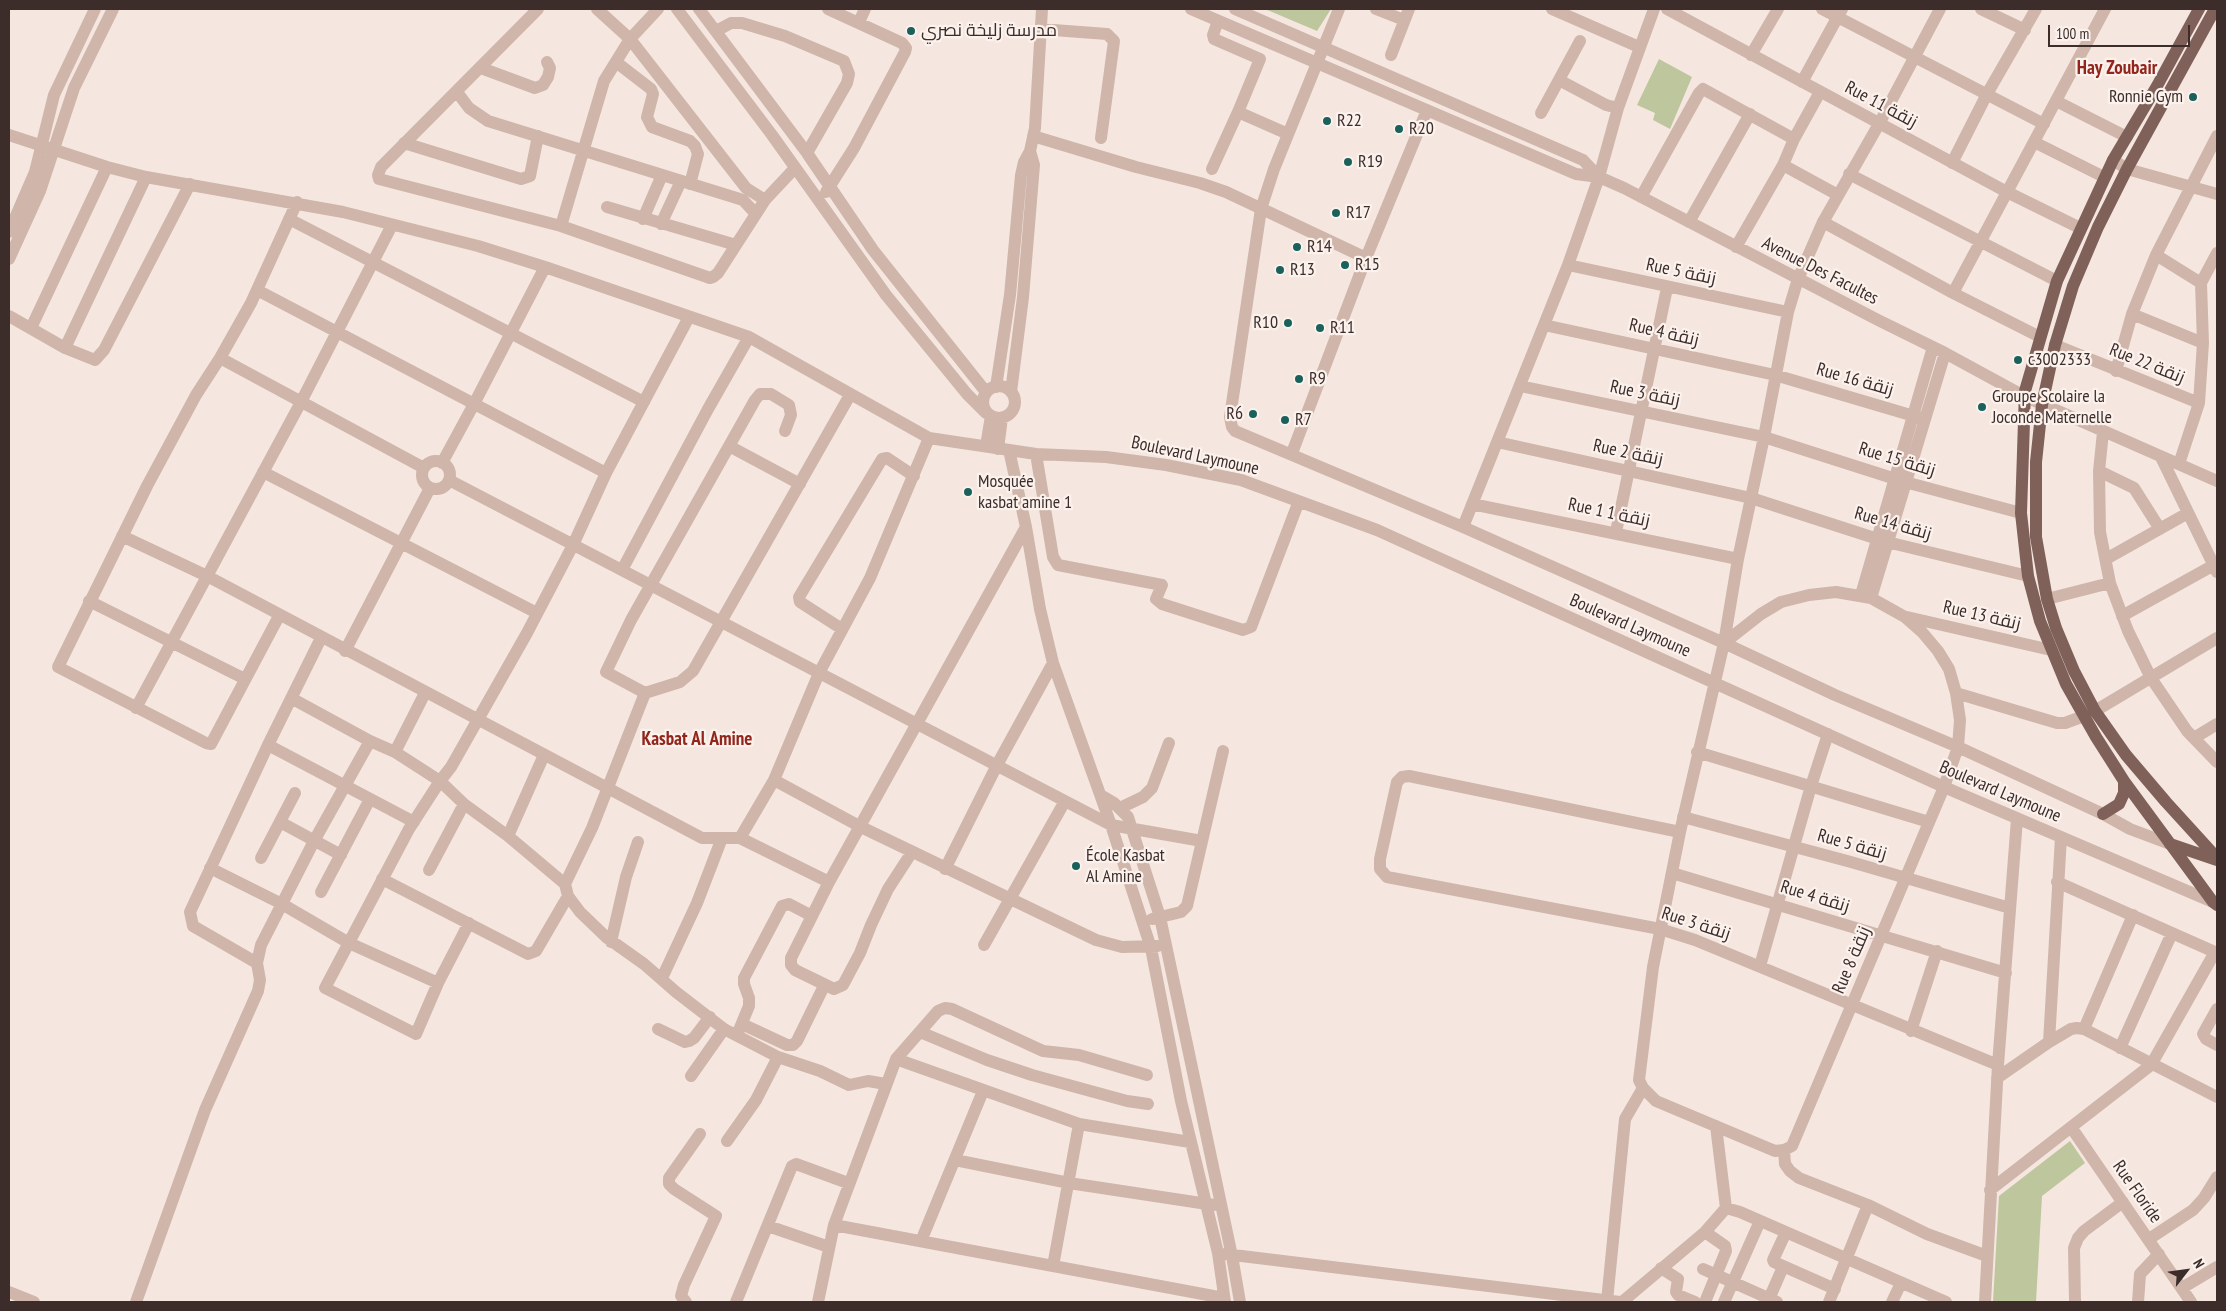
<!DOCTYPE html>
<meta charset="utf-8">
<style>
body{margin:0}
#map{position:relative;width:2226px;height:1311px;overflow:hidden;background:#f5e7df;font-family:"PT Sans Narrow",sans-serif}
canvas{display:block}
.frame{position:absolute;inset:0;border:10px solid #3c2d2a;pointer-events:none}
.north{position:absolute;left:2161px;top:1246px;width:50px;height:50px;-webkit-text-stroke:4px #fcf2ed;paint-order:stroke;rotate:60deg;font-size:14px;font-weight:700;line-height:20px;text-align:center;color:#3c2d2a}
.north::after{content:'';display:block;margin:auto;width:18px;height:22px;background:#3c2d2a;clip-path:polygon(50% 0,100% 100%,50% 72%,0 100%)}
.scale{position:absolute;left:2048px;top:25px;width:142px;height:22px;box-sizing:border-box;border:2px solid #3c2d2a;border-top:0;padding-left:6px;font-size:15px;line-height:18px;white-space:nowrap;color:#3c2d2a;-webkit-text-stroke:4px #fcf2ed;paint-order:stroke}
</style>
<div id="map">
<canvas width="2226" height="1311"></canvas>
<div class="frame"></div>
<div class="north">N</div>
<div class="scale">100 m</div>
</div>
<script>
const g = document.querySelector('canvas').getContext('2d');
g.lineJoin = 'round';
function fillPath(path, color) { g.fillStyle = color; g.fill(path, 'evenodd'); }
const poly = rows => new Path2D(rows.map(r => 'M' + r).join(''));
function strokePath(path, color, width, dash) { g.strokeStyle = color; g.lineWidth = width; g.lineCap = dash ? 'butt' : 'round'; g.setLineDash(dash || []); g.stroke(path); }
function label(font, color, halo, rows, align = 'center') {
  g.font = font + ' "PT Sans Narrow",Cairo,sans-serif'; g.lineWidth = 4.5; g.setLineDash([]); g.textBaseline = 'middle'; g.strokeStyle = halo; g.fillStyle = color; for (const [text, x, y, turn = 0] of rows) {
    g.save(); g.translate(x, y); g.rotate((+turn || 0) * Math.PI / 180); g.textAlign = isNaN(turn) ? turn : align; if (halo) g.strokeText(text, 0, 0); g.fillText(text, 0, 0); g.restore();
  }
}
const green = poly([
 [1265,9,1331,9,1317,31],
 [1659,59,1692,77,1670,129,1653,120,1655,113,1637,105],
 [2070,1141,2085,1163,2042,1196,2036,1302,1993,1302,1999,1196]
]);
const minor = poly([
 [538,9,381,167,378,175,379,179,561,226,710,278,713,277,718,273,765,200,746,188,630,39,597,9],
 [677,9,772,135,886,295,967,394,986,413],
 [699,9,807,153,873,250,986,392],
 [1191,9,1576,174,1599,177,1624,188,1878,320,1945,353,2024,396,2217,481],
 [1235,9,1583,160,1599,177],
 [1339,9,1274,169,1261,209,1230,417,1232,427,1235,431,1463,527,1724,643,1835,695,1958,747,2103,814,2130,829,2170,844],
 [1376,9,1404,20],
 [1552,9,1639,47],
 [1667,9,2007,192,2080,228],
 [1822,9,2044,124],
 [1981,9,2025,30],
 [1218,21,1213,35,1214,39,1260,59,1238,112,1288,134],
 [859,22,865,9],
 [1040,29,1107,34,1114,41,1101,138],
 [716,31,731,23,742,23,785,36,844,61,849,74,847,83,807,153],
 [1391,55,1409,9],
 [1751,55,1778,9],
 [616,62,651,89,653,94,647,117,652,127,690,141,695,146,698,154,690,184],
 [481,68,535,88,543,85,548,77,550,68,547,62],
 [1559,80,1606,105,1618,108],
 [1802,82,1842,9],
 [457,92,469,108,488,121,743,200,755,213],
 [2056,101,2127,137],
 [1541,113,1580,41],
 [9,135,107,167,146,177,343,212,478,246,545,267,749,337,929,438,1036,454,1106,457,1166,465,1241,480,1377,530,1944,787,2213,902],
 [1033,136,1136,167,1200,183,1226,192,1366,258],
 [2034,142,2104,177],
 [404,143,521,179,530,176,538,136],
 [2113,160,2127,169,2217,194],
 [1952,163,1987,94,2036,9],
 [1783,165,1838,195],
 [1212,169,1238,112],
 [1849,174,2057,281],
 [826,192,854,148,905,52,906,48,902,43,828,9],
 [1641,197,1699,93,1703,89,1794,139],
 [765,200,795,168],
 [607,207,736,245],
 [289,219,644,402],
 [643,219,662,175],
 [1689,222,1750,114],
 [1823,222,1953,293,2040,337],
 [661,224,681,181],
 [561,226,604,81,630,39,658,9],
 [9,232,35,172,54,95,95,9],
 [1736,247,1783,165,1794,139,1820,92],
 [2156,255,2201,283],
 [9,259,40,191,74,88,113,9],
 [1568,265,1788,312],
 [257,290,606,473],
 [1953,293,2105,9],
 [2132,314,2203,343],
 [9,316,65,348,95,360,104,350,190,184],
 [1544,325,1775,375,1924,419],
 [31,328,107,167],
 [2055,345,2199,403],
 [65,348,146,177],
 [220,358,424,468],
 [2116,371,2132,314,2156,255,2217,136],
 [1520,386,1764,437,1905,482,2021,513],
 '983 402a16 16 0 1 1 32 0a16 16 0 1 1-32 0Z',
 [996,387,1010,295,1021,175,1024,162,1030,151,1035,128,1042,9],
 [1011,392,1023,297,1034,165,1030,151],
 [2103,432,2099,471,2100,532,2110,583,2128,631,2151,678,2187,731,2217,762],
 [1497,442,1751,498,1887,542,2028,576],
 [729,446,800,484],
 [986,446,991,416],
 [998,449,1002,418],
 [1009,450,1026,527,1040,609,1053,663,1111,825,1151,948,1181,1101,1218,1253,1225,1302],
 [1292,453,1366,258,1427,110],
 [1036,454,1053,557,1058,565,1162,585,1156,599,1162,604,1243,630,1251,627,1299,501],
 [2161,457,2217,572],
 '422 475a14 14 0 1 1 28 0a14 14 0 1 1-28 0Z',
 [442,463,474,404,545,267],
 [2179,464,2199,403,2203,343,2201,283,2217,253],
 [2099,471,2134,488,2160,529],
 [263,472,537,613],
 [449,480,1111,825,1202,841],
 [1472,504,1738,559],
 [1463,527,1568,265,1599,177,1618,108,1654,9],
 [1616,532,1667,288],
 [122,536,207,576,702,838,740,838,829,882],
 [2106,559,2188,513],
 [622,570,708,409,749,337],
 [1861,595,1933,347],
 [1871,598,1945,353],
 [2047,599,2110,583],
 [89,601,245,679],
 [279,616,211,744,206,743,58,667,147,486,196,395,220,358,251,303,297,202],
 [2122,616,2214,565],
 [1907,617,2051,650],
 [842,629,800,602,799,597,882,459,887,458,914,476],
 [1724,643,1761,614,1781,602,1809,595,1836,592,1871,598,1905,617,1922,632,1938,651,1949,669,1956,693,1960,720,1958,747,1944,787,1792,1146,1784,1150,1775,1151,1656,1101,1643,1088,1639,1080,1653,967,1680,832,1724,643,1738,559,1764,437,1788,312,1798,279,1823,222,1879,124,1940,9],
 [345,651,430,488],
 [645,693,606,672,631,620,755,400,760,394,771,394,789,405,791,415,785,431],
 [1956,693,2057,723,2065,723,2084,716],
 [291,698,370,741,395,752,440,781,464,804,508,836,565,884,592,828,645,693,680,682,693,671,850,395],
 [136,708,301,402,392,225],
 [2095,711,2217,638],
 [2194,738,2217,724],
 [268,745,414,822],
 [395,752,425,693],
 [1697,752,1929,822],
 [774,780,861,827,1096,940,1122,947,1158,946],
 [1102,796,1114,803,1128,817,1160,917,1232,1256,1240,1302],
 [1120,808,1143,797,1152,788,1169,743],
 [1683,817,1851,862,2010,908],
 [280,822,341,855],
 [1680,832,1409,776,1402,777,1397,782,1380,859,1380,869,1387,877,1660,929,1695,940,1998,1065],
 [508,836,544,755],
 [740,838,774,780,819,673,870,578,929,438],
 [912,852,888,889,871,925,860,953,843,985,834,989,795,970,791,965,791,958,829,882,1026,527],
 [261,858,295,793],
 [210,868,282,904,349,943,438,983],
 [945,869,997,765,1053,663],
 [429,870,464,804],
 [1672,873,2006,973],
 [382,879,528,954,536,951,568,896],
 [2057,882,2217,953],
 [565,884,568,896,580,912,606,937,644,964,676,992,724,1029,778,1057,820,1071,849,1085,868,1081,886,1084],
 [321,892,370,799],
 [1152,919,1181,912,1187,906,1223,751],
 [469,923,438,983,416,1034,325,988,409,829,440,781,451,767,527,633,573,545,606,473,689,317],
 [611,942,626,877,638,842],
 [984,945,1065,801],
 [257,963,193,926,190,912,268,745,321,638],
 [1760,966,1811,786,1828,734],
 [662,978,697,903,722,838],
 [2217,1009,2203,1034,2206,1039,2217,1045],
 [742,1024,787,1045,793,1045,797,1041,824,986],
 [658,1029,685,1042,689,1041,694,1038,710,1017],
 [2084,1029,2133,915],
 [1911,1031,1937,951],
 [920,1032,987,1060,1032,1075,1127,1101,1148,1104],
 [737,1035,749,1006,749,998,744,984,744,978,782,906,789,904,812,916],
 [2049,1042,2061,837],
 [2120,1048,2172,933],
 [896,1059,1079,1124,1190,1142],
 [691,1076,724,1029],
 [1997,1078,2049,1042,2071,1029,2077,1028,2084,1029,2217,1097],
 [1716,1126,1726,1208],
 [2071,1127,2191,1302],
 [727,1141,756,1100,778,1057],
 [1784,1150,1785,1164,1790,1171,1799,1178,1868,1205,1927,1234,1987,1256],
 [955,1160,1069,1183,1214,1205],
 [1990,1190,2151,1065,2215,952],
 [834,1225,1224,1298],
 [768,1226,829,1247],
 [1786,1232,1773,1260,1774,1262,1835,1289],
 [2149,1239,2193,1210,2204,1198,2217,1177],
 [921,1241,983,1091],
 [1225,1254,1620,1302],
 [1053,1266,1079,1124],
 [1661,1268,1678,1279,1676,1292,1678,1295,1695,1302],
 [1703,1269,1777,1302],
 [2182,1288,2217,1267],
 [9,1292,34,1302],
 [1769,1299,1783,1267],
 [1607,1301,1625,1119,1643,1088],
 [136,1302,205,1110,258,991,260,980,257,963,261,945,314,841,370,741],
 [686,1302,681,1296,684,1285,716,1216,674,1189,669,1184,669,1178,700,1134],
 [736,1302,792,1166,796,1164,848,1183],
 [818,1302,834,1225,892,1070,896,1059,938,1011,945,1008,952,1009,1043,1051,1079,1055,1147,1075],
 [1622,1302,1705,1232,1726,1208,1740,1212,1946,1302],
 [1705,1302,1726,1251,1725,1246,1705,1232],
 [1724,1302,1760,1221],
 [1829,1302,1868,1205],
 [1892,1302,1901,1283],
 [1985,1302,1998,1065,2017,819],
 [2075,1302,2074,1248,2078,1238,2084,1231,2123,1202],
 [2138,1302,2140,1274,2159,1254]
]);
const major = poly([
 [2199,9,2157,86,2113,160,2057,281,2025,391,2021,513,2028,576,2040,621,2066,684,2096,737,2124,781,2213,902,2217,905],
 [2215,9,2127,169,2098,227,2073,286,2055,345,2042,405,2036,462,2036,537,2047,599,2056,628,2074,671,2095,711,2126,755,2166,802,2217,858],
 [2103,814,2119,804,2124,793,2124,781],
 [2170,844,2217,860]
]);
const markers = [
 [911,31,5,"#1b615b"],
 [2193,97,5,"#1b615b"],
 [1327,121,5,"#1b615b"],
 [1399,129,5,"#1b615b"],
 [1348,162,5,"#1b615b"],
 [1336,213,5,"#1b615b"],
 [1297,247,5,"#1b615b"],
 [1345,265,5,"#1b615b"],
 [1280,270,5,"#1b615b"],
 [1288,323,5,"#1b615b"],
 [1320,328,5,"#1b615b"],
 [2018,360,5,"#1b615b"],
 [1299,379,5,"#1b615b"],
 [1982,407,5,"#1b615b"],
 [1253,414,5,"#1b615b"],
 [1285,420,5,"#1b615b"],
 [968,492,5,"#1b615b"],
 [1076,866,5,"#1b615b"]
];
const poiNames = [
 ["مدرسة زليخة نصري",921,31],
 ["Ronnie Gym",2183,97,"right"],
 ["R22",1337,121],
 ["R20",1409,129],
 ["R19",1358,162],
 ["R17",1346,213],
 ["R14",1307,247],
 ["R15",1355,265],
 ["R13",1290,270],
 ["R10",1278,323,"right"],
 ["R11",1330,328],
 ["c3002333",2028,360],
 ["R9",1309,379],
 ["Groupe Scolaire la",1992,397],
 ["Joconde Maternelle",1992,418],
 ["R6",1243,414,"right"],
 ["R7",1295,420],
 ["Mosquée",978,482],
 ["kasbat amine 1",978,503],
 ["École Kasbat",1086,856],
 ["Al Amine",1086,877]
];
const streetNames = [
 ["Rue 11 زنقة",1881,105,28],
 ["Avenue Des Facultes",1820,271,27],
 ["Rue 5 زنقة",1681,272,12],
 ["Rue 4 زنقة",1664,333,13],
 ["Rue 22 زنقة",2147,364,22],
 ["Rue 16 زنقة",1855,380,16],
 ["Rue 3 زنقة",1645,394,12],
 ["Rue 2 زنقة",1628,453,12],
 ["Boulevard Laymoune",1195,456,12],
 ["Rue 15 زنقة",1897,460,17],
 ["Rue 1 زنقة 1",1609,513,12],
 ["Rue 14 زنقة",1893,524,16],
 ["Rue 13 زنقة",1982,616,13],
 ["Boulevard Laymoune",1630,626,24],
 ["Boulevard Laymoune",2000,792,23],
 ["Rue 5 زنقة",1852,845,16],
 ["Rue 4 زنقة",1815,897,17],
 ["Rue 3 زنقة",1696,924,18],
 ["Rue 8 زنقة",1852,960,-67],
 ["Rue Floride",2137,1192,55]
];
const neighbourhoodNames = [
 ["Hay Zoubair",2117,69],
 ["Kasbat Al Amine",697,740]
];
fillPath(green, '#bec69d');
strokePath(minor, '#cfb5aa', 12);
strokePath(major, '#7f615a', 12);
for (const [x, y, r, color] of markers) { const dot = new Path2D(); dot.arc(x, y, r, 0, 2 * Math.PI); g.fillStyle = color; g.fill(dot); strokePath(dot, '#fcf2ed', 2); }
label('18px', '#3c2d2a', '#fcf2ed', poiNames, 'left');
label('18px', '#3c2d2a', '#fcf2ed', streetNames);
label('bold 19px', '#92261c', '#fcf2ed', neighbourhoodNames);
</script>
